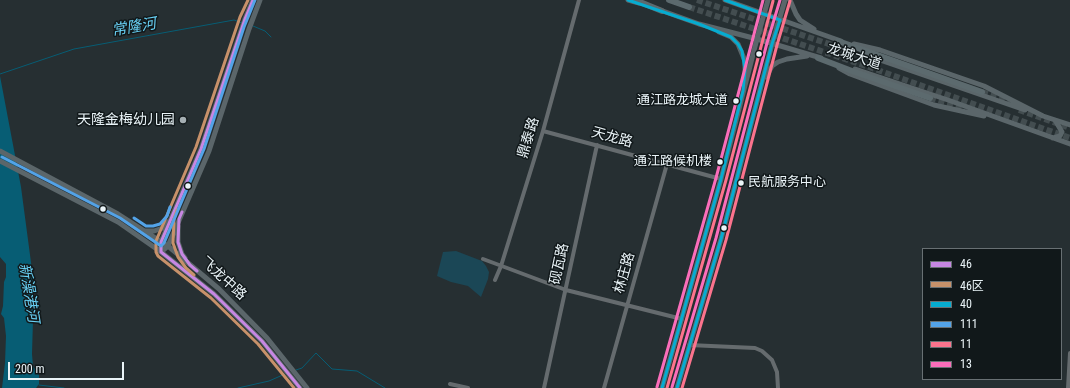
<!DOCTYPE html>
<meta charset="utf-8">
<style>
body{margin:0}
#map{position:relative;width:1070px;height:388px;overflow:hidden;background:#262f32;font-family:"Roboto Condensed","Noto Sans SC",sans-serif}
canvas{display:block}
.legend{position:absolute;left:922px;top:248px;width:140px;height:132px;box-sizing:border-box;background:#11181a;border:1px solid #687073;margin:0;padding:5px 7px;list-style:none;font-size:12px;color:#eaf4f8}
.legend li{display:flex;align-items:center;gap:8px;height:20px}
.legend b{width:20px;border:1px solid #687073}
.scale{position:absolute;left:8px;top:362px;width:116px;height:18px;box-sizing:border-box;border:2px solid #eaf4f8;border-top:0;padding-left:5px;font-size:12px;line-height:14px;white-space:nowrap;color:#eaf4f8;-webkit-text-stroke:3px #11181a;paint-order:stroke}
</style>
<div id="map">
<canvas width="1070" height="388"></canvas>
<ul class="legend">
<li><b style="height:5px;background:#c787e3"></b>46</li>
<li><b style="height:5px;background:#c7916a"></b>46区</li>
<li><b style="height:5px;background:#06acd0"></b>40</li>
<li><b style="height:5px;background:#53a3e8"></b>111</li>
<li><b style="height:5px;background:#fc738d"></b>11</li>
<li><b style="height:5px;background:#fb6dba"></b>13</li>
</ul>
<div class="scale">200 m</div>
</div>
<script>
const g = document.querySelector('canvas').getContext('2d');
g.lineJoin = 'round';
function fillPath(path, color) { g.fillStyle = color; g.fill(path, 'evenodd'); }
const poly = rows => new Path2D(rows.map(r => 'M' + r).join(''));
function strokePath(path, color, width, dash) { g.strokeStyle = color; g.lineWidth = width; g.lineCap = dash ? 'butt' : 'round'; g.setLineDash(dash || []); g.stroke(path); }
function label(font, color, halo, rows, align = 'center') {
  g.font = font + ' "Roboto Condensed","Noto Sans SC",sans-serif'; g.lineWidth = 3; g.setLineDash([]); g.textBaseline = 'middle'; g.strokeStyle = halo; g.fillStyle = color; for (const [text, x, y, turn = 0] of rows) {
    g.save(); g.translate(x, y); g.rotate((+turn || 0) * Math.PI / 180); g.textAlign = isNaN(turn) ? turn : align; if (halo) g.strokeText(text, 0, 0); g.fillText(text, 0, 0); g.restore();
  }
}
const green = poly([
 [456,251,482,261,486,266,489,272,488,279,481,297,468,286,451,282,437,276,443,252]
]);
const water = poly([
 [0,76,21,187,34,285,32,354,33,366,39,375,39,384,36,388,2,388,5,363,6,336,4,318,1,314,3,306,4,282,6,277,6,264,0,257]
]);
const stream = poly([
 [253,26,265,31,271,37],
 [0,74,74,49,234,20,242,23],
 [296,370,302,368,316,353,332,369,357,371,385,388],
 [39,385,64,388],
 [238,388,269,381,285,374]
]);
const highwayTunnel = poly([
 [697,0,868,57],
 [689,7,869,67,1070,138],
 [982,92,1013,102],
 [930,98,965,108],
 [1019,110,1070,128]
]);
const minor = poly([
 [543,131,721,179],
 [483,259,566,290,682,319],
 [495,280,501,266,543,131,579,0],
 [689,345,755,348,762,351,772,360,777,372,778,388],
 [450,384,468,388],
 [544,388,597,145],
 [604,388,667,164],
 [1068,388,1070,353]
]);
const major = poly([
 [628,0,639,3],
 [725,0,841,41],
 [790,0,796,14,800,20,814,29],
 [660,10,699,24,757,39,821,58],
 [719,32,731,37,738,44,745,61,745,76],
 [854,44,880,50,984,86,1043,116,1070,125],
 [863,53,877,59,1025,110],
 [839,68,850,74,934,105,984,116],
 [855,69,948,100,1070,144],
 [766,77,772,66,778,62,787,59,807,56],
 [1053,138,1060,136,1062,132,1055,120],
 [0,151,118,214,168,246,219,289,267,338,307,388],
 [0,161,118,222,161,252,214,294,262,341,300,388],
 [178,226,178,242,182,254,185,258],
 [145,231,154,231,163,228,168,222],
 [161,252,168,246,209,151,249,29,260,0],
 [161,252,161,242,201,149,245,19,253,0],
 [662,388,721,179,757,39,768,0],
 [677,388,721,239,772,44,785,0]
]);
const highway = poly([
 [635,0,662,11],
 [669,0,689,7],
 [838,41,982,92],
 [818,58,852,71,930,98]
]);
const bus1 = poly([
 [253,0,245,19,201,149,161,242,161,252,214,294,262,341,300,388],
 [182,212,179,219,178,242,182,254,190,265,197,271]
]);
const bus2 = poly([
 [248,0,240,17,196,147,156,241,156,252,158,256,211,298,258,344,294,388],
 [177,210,174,219,173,243,178,257,186,268,194,275]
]);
const bus3 = poly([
 [628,0,699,24,731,37,738,44,742,51,745,70,743,91,721,179,662,388],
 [677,388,721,239,772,44,780,20,725,0]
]);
const bus4 = poly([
 [2,157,120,218,161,246,164,243,204,149,244,27,255,0],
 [134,218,146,226,153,226,160,224,167,216,170,207]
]);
const bus5 = poly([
 [667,388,726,180,773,1],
 [682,388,726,240,777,45,790,1]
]);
const bus6 = poly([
 [657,387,716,178,763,0],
 [672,387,716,238,767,43,780,0]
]);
const markers = [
 [759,54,3.5,"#eaf4f8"],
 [736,101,3.5,"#eaf4f8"],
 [183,120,4,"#a5afb3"],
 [720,162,3.5,"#eaf4f8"],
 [741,183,3.5,"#eaf4f8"],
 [188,186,3.5,"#eaf4f8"],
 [103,209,3.5,"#eaf4f8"],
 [724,228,3.5,"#eaf4f8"]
];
const busNames = [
 ["通江路龙城大道",728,101],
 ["通江路候机楼",712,162],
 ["民航服务中心",748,183,"left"]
];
const streetNames = [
 ["龙城大道",854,57,18],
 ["鼎泰路",529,138,-73],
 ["天龙路",612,138,15],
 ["砚瓦路",560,264,-78],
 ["林庄路",625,273,-74],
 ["飞龙中路",223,279,42]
];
const poiNames = [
 ["天隆金梅幼儿园",175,120]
];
const waterNames = [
 ["常隆河",134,28,-10],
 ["新澡港河",28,293,81]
];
fillPath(green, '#1b4756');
fillPath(water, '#075d74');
strokePath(stream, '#075d74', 1);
strokePath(highwayTunnel, '#434d50', 6, [6, 3]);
strokePath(minor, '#656b6e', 4);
strokePath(major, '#5b666a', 5);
strokePath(highway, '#5c6a6e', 6);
strokePath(bus1, '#c787e3', 3);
strokePath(bus2, '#c7916a', 3);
strokePath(bus3, '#06acd0', 3);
strokePath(bus4, '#53a3e8', 3);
strokePath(bus5, '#fc738d', 3);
strokePath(bus6, '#fb6dba', 3);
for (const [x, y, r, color] of markers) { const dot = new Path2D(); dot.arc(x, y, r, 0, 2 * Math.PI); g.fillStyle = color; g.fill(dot); strokePath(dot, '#11181a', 1.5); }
label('13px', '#eaf4f8', '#11181a', busNames, 'right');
label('14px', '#eaf4f8', '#11181a', streetNames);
label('14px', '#eaf4f8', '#11181a', poiNames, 'right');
label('italic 15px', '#68d0f4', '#11181a', waterNames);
</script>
